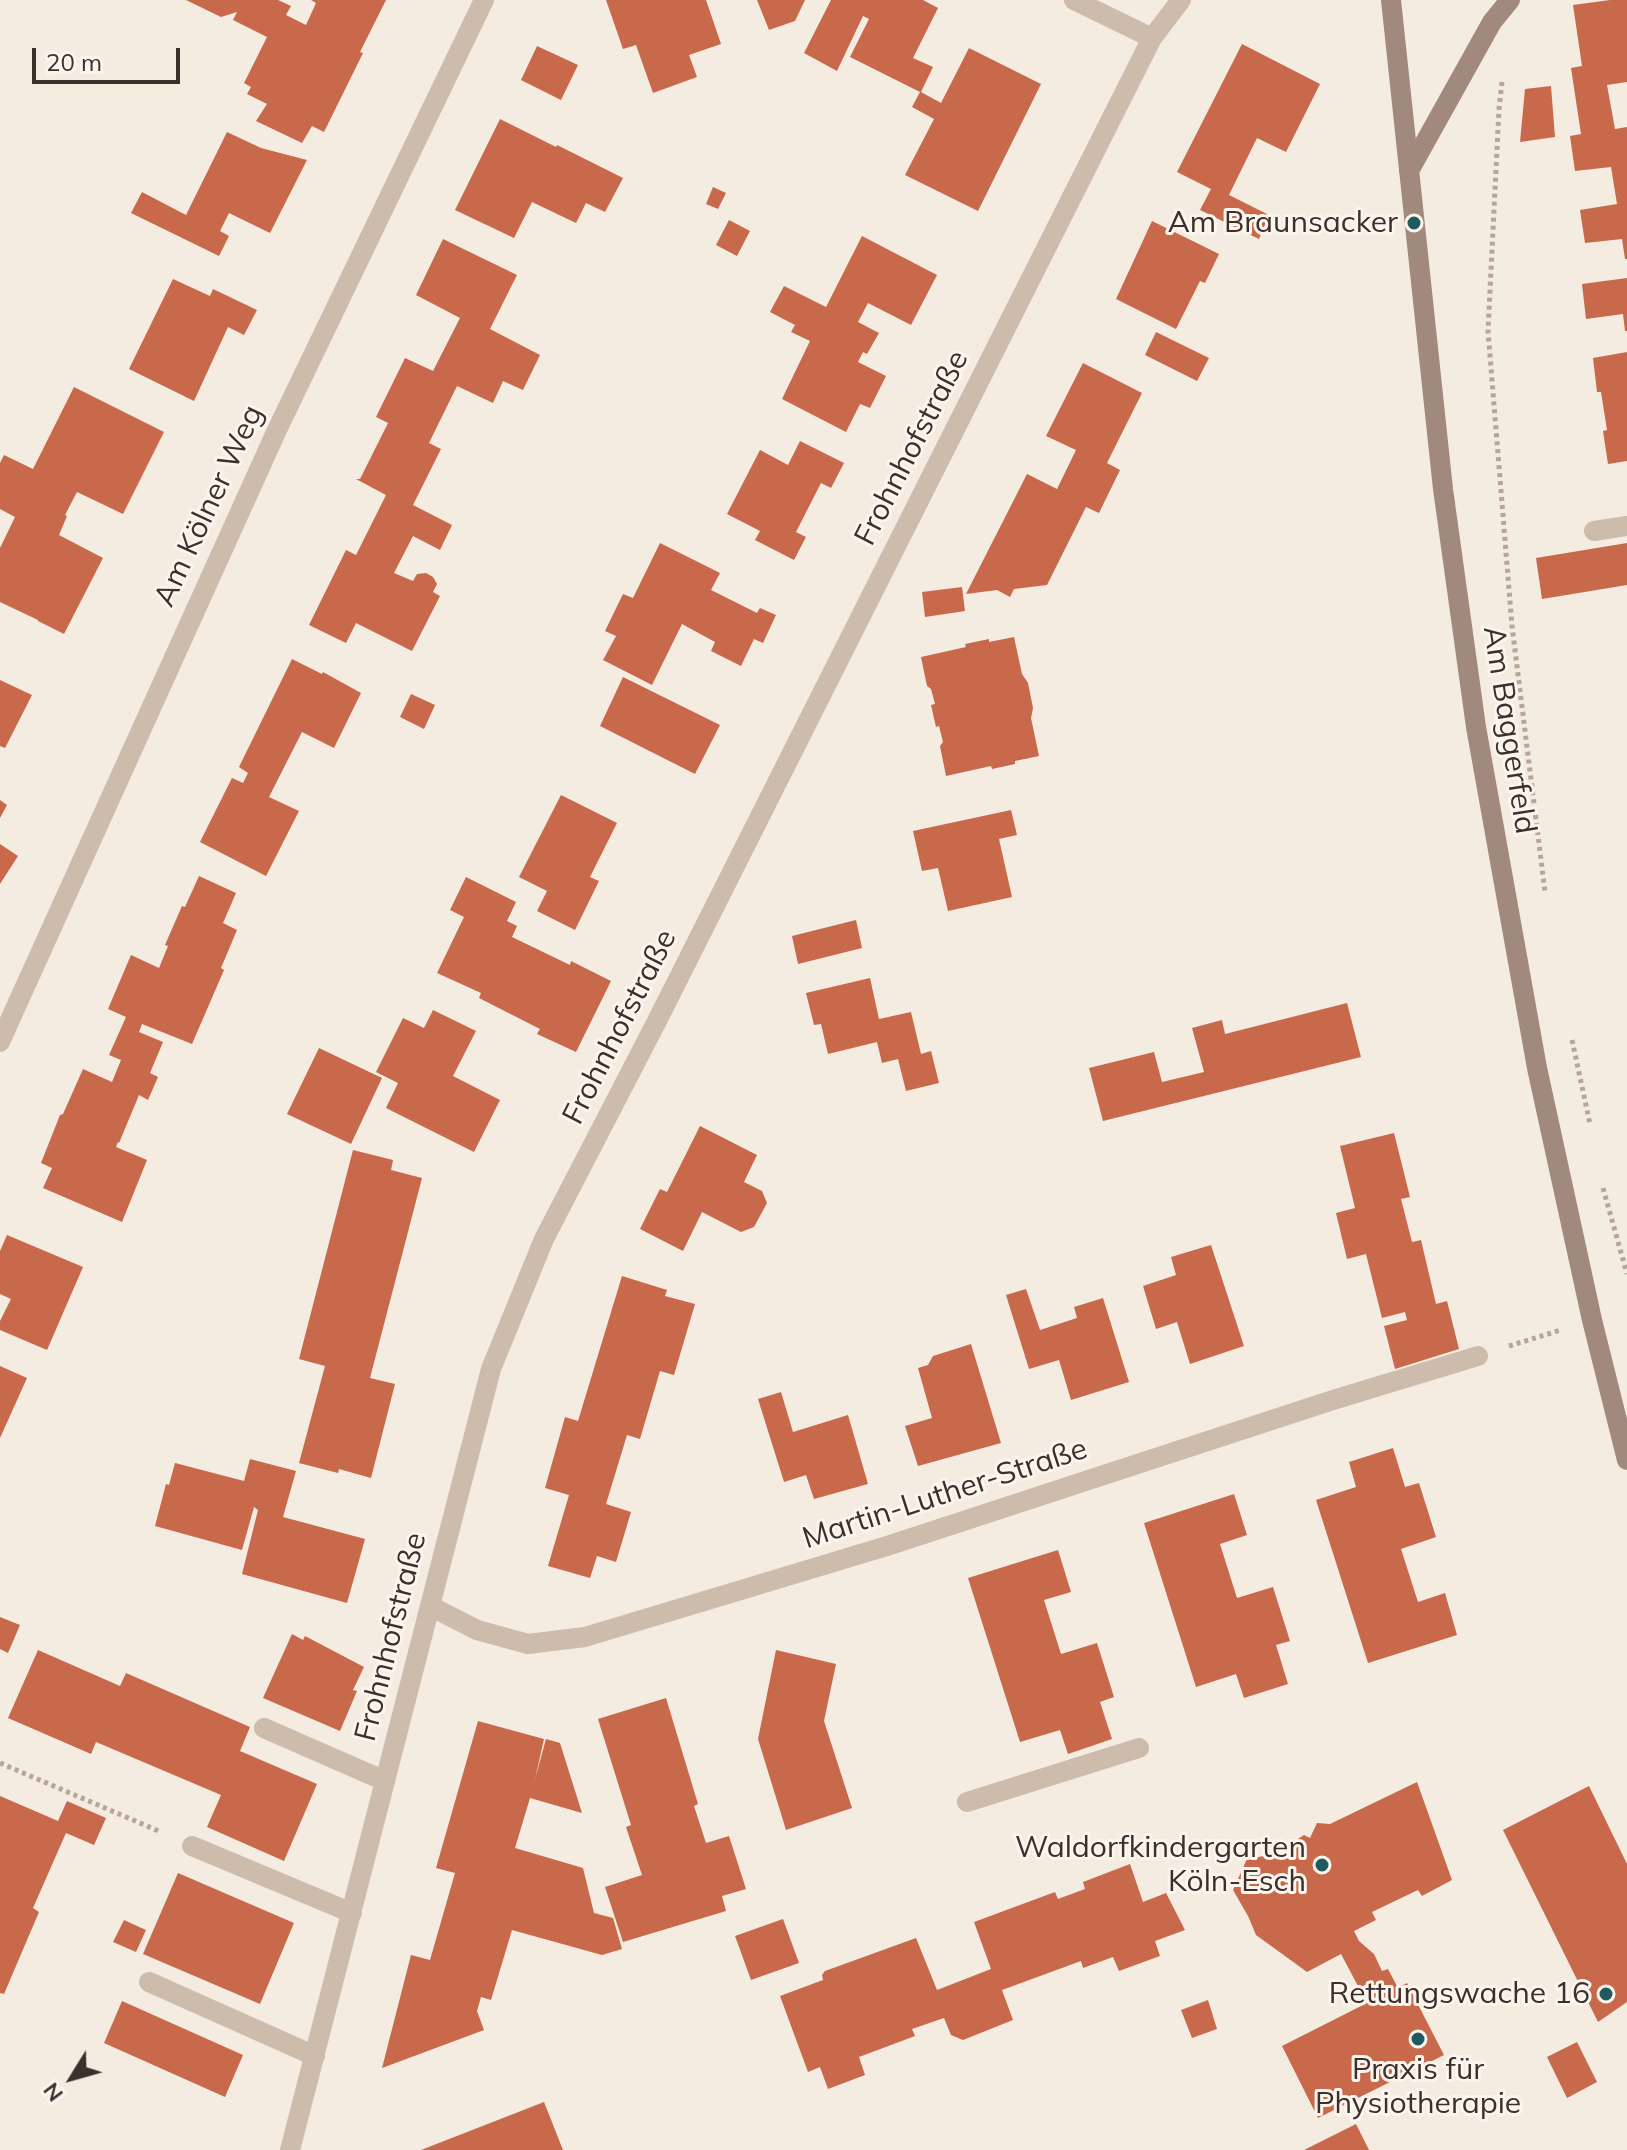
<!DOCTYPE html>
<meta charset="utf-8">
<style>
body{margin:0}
#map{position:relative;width:1627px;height:2150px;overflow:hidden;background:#f4ebe1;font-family:Mulish,sans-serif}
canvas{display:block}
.north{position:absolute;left:32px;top:2038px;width:80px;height:80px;-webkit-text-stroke:6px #fbf5ee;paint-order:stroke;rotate:233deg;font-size:22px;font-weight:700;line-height:32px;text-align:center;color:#3b302b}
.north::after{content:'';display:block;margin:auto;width:28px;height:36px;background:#3b302b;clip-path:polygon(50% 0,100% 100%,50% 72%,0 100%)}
.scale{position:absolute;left:32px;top:48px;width:148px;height:36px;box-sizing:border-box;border:4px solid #3b302b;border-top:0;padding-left:10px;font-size:24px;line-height:28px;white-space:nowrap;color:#3b302b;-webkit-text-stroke:6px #fbf5ee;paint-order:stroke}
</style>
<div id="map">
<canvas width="1627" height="2150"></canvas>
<div class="north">N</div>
<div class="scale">20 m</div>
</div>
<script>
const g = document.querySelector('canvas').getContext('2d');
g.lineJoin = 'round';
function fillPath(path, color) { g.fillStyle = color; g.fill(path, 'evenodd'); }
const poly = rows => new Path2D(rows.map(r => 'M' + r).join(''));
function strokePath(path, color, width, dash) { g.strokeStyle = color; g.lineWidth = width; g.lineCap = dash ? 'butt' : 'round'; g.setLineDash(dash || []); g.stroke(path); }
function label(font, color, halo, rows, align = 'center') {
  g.font = font + ' Mulish,sans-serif'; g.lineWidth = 6; g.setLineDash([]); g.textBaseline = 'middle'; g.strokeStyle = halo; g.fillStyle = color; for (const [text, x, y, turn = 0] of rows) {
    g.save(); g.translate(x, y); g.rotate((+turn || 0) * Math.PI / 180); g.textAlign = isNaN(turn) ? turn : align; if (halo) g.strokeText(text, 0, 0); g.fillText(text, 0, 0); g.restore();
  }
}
const building = poly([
 [186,0,278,0,291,6,286,15,306,25,316,3,311,0,386,0,360,52,363,53,324,132,312,126,302,143,256,121,267,104,247,94,251,87,244,83,267,37,233,20,237,12,221,17],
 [606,0,706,0,721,44,689,55,697,77,653,93,636,45,623,49],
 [757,0,805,0,795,21,769,30],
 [831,0,923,0,938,8,913,58,933,67,921,92,941,103,969,48,1041,84,978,211,905,175,934,119,912,107,920,92,850,57,869,19,863,16,837,71,804,53],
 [1610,0,1627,0,1627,82,1607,85,1615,129,1627,127,1627,259,1625,259,1622,239,1585,243,1580,210,1617,204,1611,167,1575,171,1570,136,1581,134,1571,68,1582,66,1573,5],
 [1242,44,1320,84,1286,152,1257,138,1229,195,1269,215,1259,239,1200,210,1211,189,1177,172],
 [537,46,578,65,561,100,521,80],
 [1551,86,1555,137,1520,142,1525,89],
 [500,119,556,147,557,145,623,178,605,212,586,203,576,223,532,202,514,238,455,210],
 [227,132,261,148,307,160,270,233,229,213,220,231,229,236,219,256,131,213,142,192,186,215],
 [713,187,726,193,718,209,706,204],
 [729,220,750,231,737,256,716,245],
 [1152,221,1219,254,1205,283,1200,281,1176,329,1116,299],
 [862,236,937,275,911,325,868,303,858,322,879,333,867,354,863,352,858,362,886,376,870,408,860,404,846,432,782,399,810,341,791,332,795,325,770,312,784,286,826,307],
 [443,239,517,275,490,329,540,355,523,390,503,381,493,403,457,386,429,443,441,449,413,505,452,525,440,550,413,536,394,573,413,581,417,574,426,573,433,577,437,584,433,592,440,596,412,651,356,623,346,643,309,625,346,550,356,555,386,495,356,479,360,479,388,423,376,417,405,358,433,371,460,318,416,295],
 [1627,278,1627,331,1625,331,1623,314,1586,319,1582,284],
 [173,279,210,296,213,289,257,310,244,335,228,327,194,401,129,369],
 [1156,332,1209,358,1197,381,1145,355],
 [1627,352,1627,461,1608,464,1603,431,1607,430,1601,392,1597,392,1593,358],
 [1083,363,1142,393,1107,463,1120,470,1099,513,1086,507,1047,585,1014,589,1010,597,997,590,966,594,1027,474,1057,489,1076,450,1046,436],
 [74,387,164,432,123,514,77,492,65,515,67,516,59,535,103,558,64,634,38,621,38,620,0,602,0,548,15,517,0,509,0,463,4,455,33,469],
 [800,441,844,463,831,488,821,483,796,532,806,537,794,560,755,540,760,531,727,514,760,450,788,465],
 [660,543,720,573,711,590,757,613,760,608,776,615,763,643,754,639,741,666,711,651,715,642,682,624,652,685,603,660,616,636,605,631,623,594,633,598],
 [1627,543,1627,585,1542,599,1536,558],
 [962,587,965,611,925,617,922,592],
 [1014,637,1022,674,1028,683,1033,708,1031,718,1039,756,1015,761,1015,764,992,769,991,766,946,776,940,746,943,742,939,726,936,727,931,705,935,704,931,689,927,686,921,657,966,647,965,644,989,639,989,642],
 [292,659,322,674,323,672,361,693,334,748,302,732,269,797,299,811,266,876,200,842,232,778,243,783,248,773,239,767],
 [623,677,720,725,695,774,600,726],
 [0,680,32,695,5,748,0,746],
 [411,694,435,705,424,729,400,717],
 [561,795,617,823,590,877,599,881,575,930,537,911,547,891,519,877],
 [0,800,7,805,0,818],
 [1011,810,1017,835,999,839,1012,897,948,911,938,868,922,871,913,831],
 [0,844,18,856,0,884],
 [199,876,236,893,223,923,237,930,221,968,224,970,192,1044,142,1024,139,1032,163,1042,150,1073,158,1077,148,1100,139,1095,119,1143,118,1142,116,1147,147,1160,122,1222,43,1188,52,1168,41,1163,60,1115,63,1114,83,1069,112,1082,121,1060,109,1055,126,1017,108,1009,131,955,159,968,168,946,165,945,182,906,185,907],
 [466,877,516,902,507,921,517,926,512,937,570,965,571,961,611,981,576,1052,537,1034,540,1029,479,998,481,993,437,973,464,917,450,910],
 [856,920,862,948,798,964,792,936],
 [870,978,879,1019,911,1012,921,1054,931,1051,939,1083,906,1091,898,1059,882,1063,877,1042,828,1054,821,1024,814,1025,806,993],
 [1347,1003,1361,1057,1103,1121,1089,1068,1154,1052,1162,1082,1204,1072,1192,1028,1222,1020,1225,1034],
 [433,1010,476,1031,453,1076,500,1100,474,1152,386,1108,398,1083,376,1072,403,1018,424,1028],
 [319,1048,382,1078,351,1144,287,1114],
 [700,1126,757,1155,744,1182,762,1191,767,1203,754,1227,741,1232,702,1212,683,1251,640,1229,660,1189,667,1192],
 [1394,1133,1410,1197,1401,1199,1412,1242,1421,1240,1436,1304,1447,1301,1459,1349,1395,1369,1384,1326,1407,1320,1405,1312,1382,1318,1366,1254,1347,1259,1336,1213,1355,1208,1340,1146],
 [353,1150,393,1160,391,1170,422,1178,370,1378,395,1384,371,1478,339,1469,338,1473,299,1463,325,1366,299,1359],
 [7,1235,83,1267,47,1350,0,1330,0,1321,11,1299,0,1294,0,1251],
 [1211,1245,1244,1346,1190,1364,1177,1322,1156,1329,1143,1286,1176,1275,1171,1257],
 [622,1276,667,1290,665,1296,695,1304,674,1375,660,1371,640,1439,627,1435,606,1504,631,1512,616,1562,597,1556,590,1578,548,1566,569,1495,545,1488,565,1417,578,1421],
 [1026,1289,1040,1330,1077,1318,1074,1307,1103,1298,1129,1382,1071,1400,1059,1360,1029,1369,1006,1295],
 [971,1344,1001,1443,918,1466,905,1426,932,1418,918,1368,928,1365,933,1356],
 [0,1366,27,1378,0,1438],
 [781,1392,793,1432,848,1415,868,1484,814,1499,806,1475,784,1482,758,1399],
 [1393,1448,1405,1487,1419,1483,1436,1537,1401,1549,1418,1602,1445,1593,1457,1635,1368,1663,1316,1500,1356,1487,1349,1462],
 [250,1459,296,1471,283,1517,365,1539,347,1603,242,1574,258,1510,254,1507,242,1550,155,1526,166,1484,169,1485,175,1463,244,1481],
 [1234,1494,1247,1535,1220,1544,1237,1598,1273,1587,1290,1641,1276,1645,1288,1684,1244,1698,1236,1674,1196,1687,1144,1523],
 [1058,1550,1071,1592,1044,1600,1061,1654,1097,1643,1114,1697,1100,1702,1112,1739,1068,1754,1060,1730,1020,1742,968,1578],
 [0,1617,20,1625,8,1653,0,1649],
 [292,1634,303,1640,305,1636,364,1667,353,1690,357,1691,340,1731,263,1698],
 [38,1650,120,1686,126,1673,250,1727,240,1751,317,1784,284,1861,207,1827,221,1795,96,1742,91,1754,8,1718],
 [776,1650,836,1664,824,1721,852,1808,786,1830,758,1739],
 [666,1698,698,1804,694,1806,706,1843,729,1836,746,1889,722,1896,726,1911,623,1942,605,1887,642,1875,626,1827,631,1825,598,1719],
 [478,1721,544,1739,535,1779,546,1739,560,1743,582,1813,530,1798,515,1848,583,1868,594,1913,613,1918,622,1949,602,1955,512,1930,491,2000,481,1997,477,2011,484,2030,382,2068,411,1955,430,1960,455,1873,436,1868],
 [1417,1782,1452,1880,1422,1896,1418,1890,1372,1912,1376,1920,1354,1931,1359,1941,1374,1954,1382,1971,1388,1969,1398,1988,1407,1983,1444,2055,1318,2118,1282,2046,1367,2003,1341,1954,1307,1972,1256,1935,1248,1916,1233,1890,1247,1859,1275,1854,1304,1835,1310,1838,1317,1823,1330,1824],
 [1589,1786,1627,1864,1627,2002,1598,2022,1503,1830],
 [0,1796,58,1821,67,1801,106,1818,94,1845,66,1833,33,1908,39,1912,4,1994,0,1993],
 [1130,1864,1143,1902,1166,1893,1185,1930,1155,1941,1160,1956,1119,1971,1113,1957,1083,1968,1081,1961,1002,1990,1013,2020,963,2040,951,2035,944,2018,912,2029,915,2036,859,2057,865,2075,828,2089,820,2067,808,2072,780,1996,823,1980,822,1975,825,1971,916,1938,937,1990,991,1969,974,1922,1055,1892,1058,1899,1085,1889,1083,1882],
 [178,1873,294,1923,260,2004,143,1954],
 [783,1919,799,1963,751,1980,735,1936],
 [124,1920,146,1930,136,1952,113,1942],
 [1208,2000,1217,2029,1192,2038,1181,2010],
 [122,2001,243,2055,225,2097,104,2043],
 [1577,2042,1597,2082,1567,2098,1547,2057],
 [544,2102,563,2150,421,2150],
 [1356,2124,1369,2150,1304,2150]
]);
const path = poly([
 [1502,82,1499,109,1488,331,1512,626,1545,892],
 [1572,1040,1590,1124],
 [1603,1188,1627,1274],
 [1509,1346,1561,1330],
 [0,1763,161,1832]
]);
const service = poly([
 [1594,531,1627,526],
 [264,1728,385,1781],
 [967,1802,1139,1748],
 [192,1846,352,1913],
 [149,1982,315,2056]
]);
const minor = poly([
 [1074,0,1152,38],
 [0,1042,277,430,484,0],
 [430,1606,477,1630,528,1644,585,1637,887,1546,1333,1400,1478,1356],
 [290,2150,491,1369,544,1239,657,1021,1152,38,1181,0]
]);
const secondary = poly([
 [1391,0,1443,489,1476,727,1537,1068,1592,1320,1627,1460],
 [1409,171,1492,22,1510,0]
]);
const markers = [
 [1414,223,8,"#1f5a5e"],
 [1322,1865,8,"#1f5a5e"],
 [1606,1994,8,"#1f5a5e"],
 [1418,2039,8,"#1f5a5e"]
];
const poiNames = [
 ["Am Braunsacker",1398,223],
 ["Waldorfkindergarten",1306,1848],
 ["Köln-Esch",1306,1882],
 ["Rettungswache 16",1590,1994],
 ["Praxis für",1418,2070,"center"],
 ["Physiotherapie",1418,2104,"center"]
];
const streetNames = [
 ["Frohnhofstraße",912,448,-63],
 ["Am Kölner Weg",209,506,-65],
 ["Am Baggerfeld",1509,730,81],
 ["Frohnhofstraße",620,1027,-63],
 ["Martin-Luther-Straße",945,1494,-18],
 ["Frohnhofstraße",391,1637,-76]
];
fillPath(building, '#c8694b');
strokePath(path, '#b9a596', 5, [4, 4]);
strokePath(service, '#cdbbac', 20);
strokePath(minor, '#cdbbac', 20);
strokePath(secondary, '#a18a7d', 20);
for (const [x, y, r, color] of markers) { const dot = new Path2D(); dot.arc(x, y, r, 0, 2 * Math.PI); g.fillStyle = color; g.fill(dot); strokePath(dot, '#fbf5ee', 3); }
label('30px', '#3b302b', '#fbf5ee', poiNames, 'right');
label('30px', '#3b302b', '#fbf5ee', streetNames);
</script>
